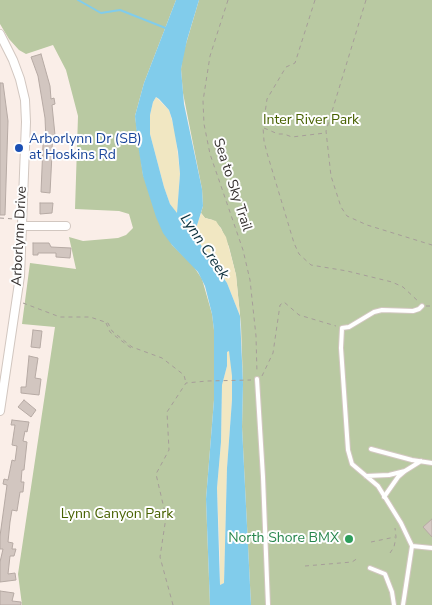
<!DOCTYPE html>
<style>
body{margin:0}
canvas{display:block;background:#faeee8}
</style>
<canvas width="432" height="605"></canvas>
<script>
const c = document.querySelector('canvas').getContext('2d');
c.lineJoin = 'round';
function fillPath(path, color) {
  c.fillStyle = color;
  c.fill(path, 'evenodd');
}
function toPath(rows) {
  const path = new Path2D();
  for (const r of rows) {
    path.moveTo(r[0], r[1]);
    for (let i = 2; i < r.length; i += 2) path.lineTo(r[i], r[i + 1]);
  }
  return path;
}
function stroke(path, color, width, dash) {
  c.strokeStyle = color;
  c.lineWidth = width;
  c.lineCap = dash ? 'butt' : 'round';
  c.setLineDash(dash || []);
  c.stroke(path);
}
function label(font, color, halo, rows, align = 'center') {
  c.font = font + ' "Nunito Sans",sans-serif';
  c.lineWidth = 4;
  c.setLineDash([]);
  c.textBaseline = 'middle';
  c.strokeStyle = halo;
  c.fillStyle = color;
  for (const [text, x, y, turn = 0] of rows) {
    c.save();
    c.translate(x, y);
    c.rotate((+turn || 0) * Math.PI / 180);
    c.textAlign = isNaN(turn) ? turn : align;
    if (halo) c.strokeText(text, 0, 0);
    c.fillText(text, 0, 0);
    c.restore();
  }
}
const green = toPath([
 [0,0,176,0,144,83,135,116,143,175,172,245,192,264,202,279,212,314,214,330,214,400,206,499,210,605,22,605,18,574,55,327,22,324,30,263,76,269,69,237,83,241,118,238,126,235,133,228,129,214,119,211,75,209,78,116,66,70,53,45,26,54,19,50,9,39,0,24],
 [199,0,432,0,432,605,251,605,242,427,243,384,241,325,236,275,229,247,221,228,213,220,205,218,201,213,203,206,202,189,183,93,181,69,183,54]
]);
const sand = toPath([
 [156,97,169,110,175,131,180,174,177,214,170,204,164,187,150,134,150,115,153,102],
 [201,213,205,218,216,221,226,237,236,275,240,316,227,283,194,235],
 [229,351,231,357,232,377,232,400,227,468,224,583,220,585,220,560,217,488,221,442,222,385,227,366,227,352]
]);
const water = toPath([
 [176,0,199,0,187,40,181,69,184,104,202,189,203,206,194,235,227,283,240,316,243,384,242,427,251,605,210,605,206,499,214,400,214,330,212,314,205,286,198,272,172,245,163,233,156,217,143,176,138,145,135,116,144,83],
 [156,97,159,99,169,110,172,119,178,152,180,174,177,213,170,204,164,187,150,134,150,115,153,102],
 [229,351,232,376,232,400,227,468,224,583,220,585,217,488,221,442,222,385,227,366,227,352]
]);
const stream = toPath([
 [78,0,101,13,120,10,168,29]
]);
const building = toPath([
 [41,54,50,86,51,99,54,98,55,104,52,105,55,135,53,135,52,148,55,149,55,154,52,154,50,193,41,192,43,145,44,141,46,141,45,118,38,76,31,57,41,54],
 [0,83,3,83,8,121,5,215,0,215,0,83],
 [40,203,53,203,52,213,40,214,40,203],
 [33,243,49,243,51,247,71,248,70,258,56,257,56,253,38,253,38,255,33,255,33,243],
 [33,330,42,331,40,348,31,347,33,330],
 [29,356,38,358,35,378,41,379,39,395,21,393,21,387,26,387,29,356],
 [24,400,36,410,31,417,18,407,24,400],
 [12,420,29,422,27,432,25,431,23,441,27,442,24,470,22,470,21,482,24,482,23,492,20,492,17,511,12,510,10,522,8,542,13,543,12,549,16,549,14,556,10,556,8,574,15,573,16,580,0,582,0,562,3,549,0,549,0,536,7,485,3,484,4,479,8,480,12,460,15,461,17,446,12,445,15,425,11,425,12,420],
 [432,519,432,537,423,527,432,519],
 [0,591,14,593,12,601,21,602,21,605,0,605,0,591]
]);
const path = toPath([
 [228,0,210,56,203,101,204,124,210,154,243,250,250,280,256,336,257,373],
 [315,0,295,63,286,67,267,99,263,127,264,141,267,153,294,243,299,254,311,265,347,271,392,282,403,287,419,302],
 [366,0,326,131,331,176,341,207,347,216,367,225,432,245],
 [264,128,278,134,284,134,292,137,325,133],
 [0,218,14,219],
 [23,303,60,317,90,317,108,323,112,331,132,347,162,358,184,375,186,383],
 [426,306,432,306],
 [106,323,110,332,131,348,133,348],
 [262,376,273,353,280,305,284,302,299,315,336,326],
 [371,542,395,537],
 [390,553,394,547,396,537,395,528],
 [305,566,352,562,358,558],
 [173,605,160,557,166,517,156,474,169,450,167,412,186,383,207,381,251,380]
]);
const lane = toPath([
 [257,379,263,477,268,605],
 [371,449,412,460,432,463],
 [366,476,389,475,405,471,421,461],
 [384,497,398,477,405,471],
 [412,546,401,523,378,486,352,464,348,450,341,348,342,328,349,327,374,312,382,310,413,311,419,309,422,306],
 [370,568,385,574,392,592,394,605],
 [403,605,412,546,432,548]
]);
const street = toPath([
 [0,34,13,60,20,79,25,100,26,122,20,276,0,411],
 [22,226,66,226]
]);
const markers = [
 [19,148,5,"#1a4fb4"],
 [349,539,5,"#2e9e5b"]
];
const parkNames = [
 ["Inter River Park",311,121],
 ["Lynn Canyon Park",117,515]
];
const transitNames = [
 ["Arborlynn Dr (SB)",29,140],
 ["at Hoskins Rd",29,156]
];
const streetNames = [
 ["Sea to Sky Trail",232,185,72],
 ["Arborlynn Drive",20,236,-87]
];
const leisureNames = [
 ["North Shore BMX",339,539]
];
const waterNames = [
 ["Lynn Creek",204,247,56]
];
fillPath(green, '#b9c9a2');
fillPath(sand, '#f1e7c2');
fillPath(water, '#81cceb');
stroke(stream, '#81cceb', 2);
fillPath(building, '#d2c6c0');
stroke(building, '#b6aaa4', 1);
stroke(lane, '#d2c7c0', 6);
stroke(street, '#d2c7c0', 10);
stroke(path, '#a69d99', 1, [4, 4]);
stroke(lane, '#fff', 4);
stroke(street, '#fff', 8);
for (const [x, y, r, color] of markers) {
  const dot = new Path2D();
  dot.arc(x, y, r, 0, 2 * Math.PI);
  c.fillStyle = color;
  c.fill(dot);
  stroke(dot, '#fefefe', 2);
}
label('14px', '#476100', '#fefefe', parkNames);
label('14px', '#164399', '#fefefe', transitNames, 'left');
label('14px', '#35302e', '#fefefe', streetNames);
label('14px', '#27864d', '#fefefe', leisureNames, 'right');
label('italic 15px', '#0e313e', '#fefefe', waterNames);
</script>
